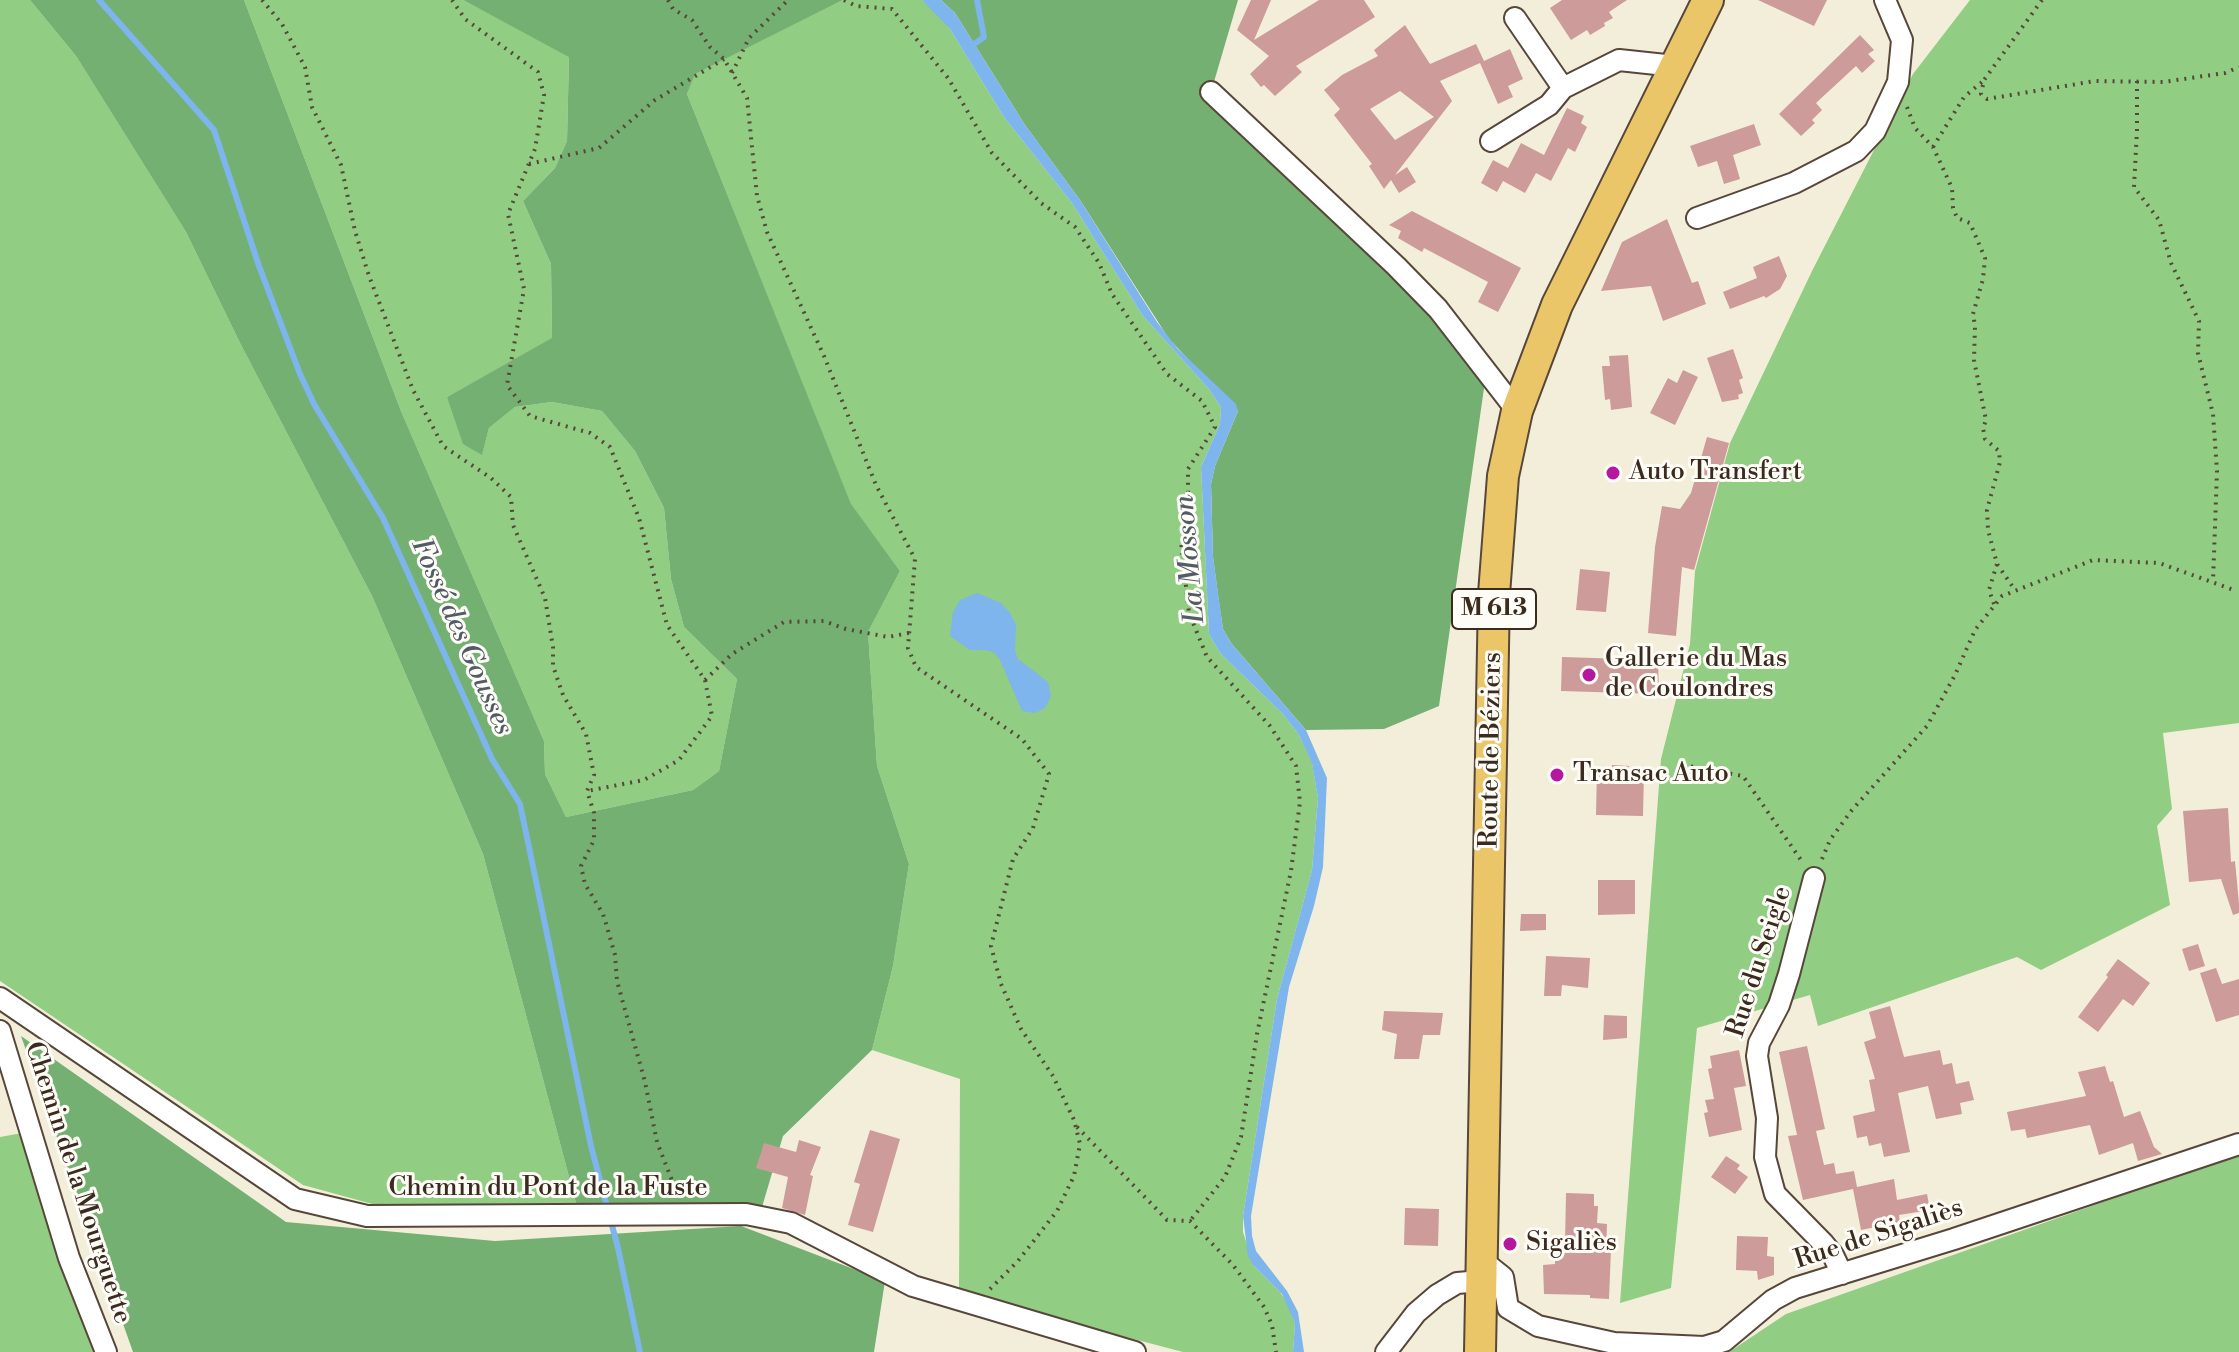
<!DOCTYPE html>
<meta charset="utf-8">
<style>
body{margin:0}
canvas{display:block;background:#f3eed9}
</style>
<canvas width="2239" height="1352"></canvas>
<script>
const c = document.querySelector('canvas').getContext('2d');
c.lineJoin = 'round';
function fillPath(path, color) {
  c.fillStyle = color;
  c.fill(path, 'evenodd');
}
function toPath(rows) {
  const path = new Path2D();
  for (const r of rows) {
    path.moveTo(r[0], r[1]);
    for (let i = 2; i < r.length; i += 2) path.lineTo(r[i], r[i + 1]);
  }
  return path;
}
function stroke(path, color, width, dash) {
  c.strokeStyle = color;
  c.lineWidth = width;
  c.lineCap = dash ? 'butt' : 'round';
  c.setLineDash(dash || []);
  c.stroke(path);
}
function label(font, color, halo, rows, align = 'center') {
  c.font = font + ' "Libre Bodoni",serif';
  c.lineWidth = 6;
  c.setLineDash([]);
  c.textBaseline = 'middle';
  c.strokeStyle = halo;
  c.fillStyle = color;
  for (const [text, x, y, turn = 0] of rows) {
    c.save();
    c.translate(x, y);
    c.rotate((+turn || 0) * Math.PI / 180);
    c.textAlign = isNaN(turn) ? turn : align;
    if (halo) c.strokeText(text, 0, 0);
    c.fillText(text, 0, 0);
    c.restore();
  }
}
const green = toPath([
 [0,0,30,0,76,56,186,232,240,343,372,596,483,854,576,1203,376,1205,303,1185,0,981],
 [244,0,463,0,569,56,567,141,555,168,523,201,551,264,552,339,447,397,482,454,489,428,515,407,552,402,602,411,635,451,664,508,671,579,684,627,737,679,719,771,693,790,566,817,545,774,544,741,401,411],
 [843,0,922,0,934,10,950,29,1004,117,1072,203,1143,316,1209,389,1221,407,1220,424,1201,467,1209,634,1220,653,1283,714,1299,735,1312,762,1318,798,1312,870,1277,999,1243,1216,1243,1232,1254,1266,1280,1292,1289,1306,1295,1323,1293,1352,1183,1352,959,1293,960,1079,872,1050,893,966,909,864,877,766,868,632,900,571,851,505,687,94,694,74],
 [1970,0,2239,0,2239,723,2163,733,2172,809,2157,826,2170,905,2041,970,2017,957,1818,1026,1810,995,1697,1028,1671,1288,1620,1303,1661,759,1690,644,1695,571,1730,443,1813,269,1913,74],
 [22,1133,96,1352,0,1352,0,1137],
 [2239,1154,2239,1352,1729,1352,1786,1314]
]);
const forest = toPath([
 [30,0,244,0,401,411,544,741,545,774,566,817,693,790,719,771,737,679,684,627,671,579,664,508,635,451,602,411,552,402,515,407,489,428,482,455,463,444,447,397,552,338,551,264,523,201,555,168,567,141,569,57,463,0,843,0,695,74,687,94,851,504,900,571,868,632,877,766,909,864,893,966,872,1050,783,1136,762,1207,576,1203,483,854,372,596,240,343,186,232,76,56],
 [941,0,1238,0,1211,92,1433,313,1485,381,1439,706,1384,729,1306,730,1231,643,1223,629,1219,602,1213,557,1211,484,1215,466,1238,411,1169,339,1080,200,1025,125,955,13],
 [21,1036,286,1222,495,1241,741,1226,885,1281,874,1352,133,1352]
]);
const water = toPath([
 [922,0,941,0,955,13,1025,125,1080,200,1157,322,1177,348,1236,404,1238,411,1215,466,1211,484,1213,557,1223,629,1231,643,1306,730,1327,778,1323,867,1314,906,1289,987,1251,1216,1252,1236,1256,1251,1287,1291,1298,1312,1304,1352,1293,1352,1295,1323,1282,1294,1254,1266,1248,1256,1243,1216,1277,999,1312,870,1318,798,1312,763,1299,735,1283,714,1220,653,1209,634,1201,467,1220,424,1221,407,1209,389,1143,316,1072,203,1004,117,950,29],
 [977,593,1001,603,1010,613,1016,625,1015,651,1018,659,1048,682,1051,696,1045,708,1035,713,1022,711,1000,660,995,653,986,650,970,650,950,636,953,612,960,600]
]);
const stream = toPath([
 [99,0,214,130,259,266,300,374,314,404,383,518,492,759,520,804,591,1146,618,1248,640,1352],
 [970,47,984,37,977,0]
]);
const building = toPath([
 [1251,0,1271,0,1254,40,1319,0,1364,0,1375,17,1296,66,1302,72,1275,96,1264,85,1261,87,1250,74,1269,56,1237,30],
 [1562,0,1627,0,1609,12,1613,18,1604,23,1605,26,1590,35,1587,30,1571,40,1550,8],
 [1758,0,1827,0,1814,26],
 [1405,25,1430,64,1476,44,1484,61,1510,49,1523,79,1508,86,1513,97,1498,104,1480,63,1440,81,1452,101,1395,175,1407,167,1416,182,1399,193,1391,180,1384,189,1369,166,1372,164,1334,115,1340,109,1324,90,1342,75,1378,56,1374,50],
 [1400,91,1434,117,1395,140,1370,109],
 [1860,35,1874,50,1868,54,1875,61,1862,73,1856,66,1816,103,1822,110,1812,120,1815,123,1801,136,1779,114],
 [1567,108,1584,116,1581,123,1587,127,1575,152,1568,148,1551,181,1536,173,1525,193,1503,181,1497,192,1481,183,1493,160,1508,168,1521,143,1544,155],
 [1754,124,1761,145,1733,155,1740,179,1724,184,1717,161,1698,167,1690,146],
 [1412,211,1521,268,1498,312,1478,302,1488,282,1424,248,1422,252,1398,238,1401,231,1389,225],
 [1667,219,1692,283,1698,281,1706,304,1663,321,1651,286,1601,291,1622,242],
 [1779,256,1787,276,1780,289,1766,298,1764,296,1730,309,1723,292,1757,278,1753,267],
 [1733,349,1743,378,1739,380,1743,393,1738,395,1739,399,1722,402,1707,358],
 [1628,355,1632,407,1611,410,1610,399,1605,400,1602,366,1610,366,1609,356],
 [1683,370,1698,377,1675,425,1650,413,1668,378,1677,383],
 [1707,437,1729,443,1694,570,1682,567,1676,636,1648,633,1655,547,1662,506,1680,509,1691,493],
 [1580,569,1610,572,1606,612,1576,610],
 [1562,657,1658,660,1659,694,1561,691],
 [1612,765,1629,766,1629,770,1644,770,1643,816,1596,815,1597,768,1612,769],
 [2228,808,2231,862,2235,861,2239,904,2239,913,2233,915,2221,879,2189,882,2183,811],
 [1598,880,1635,880,1635,914,1598,915],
 [1521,914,1546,914,1546,930,1520,931],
 [2198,944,2205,966,2189,971,2182,949],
 [1546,956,1590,958,1588,988,1562,985,1561,996,1544,996],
 [2118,959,2150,983,2133,1006,2123,999,2098,1032,2078,1017,2108,977,2106,975],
 [2216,968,2222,984,2239,979,2239,1015,2216,1022,2200,973],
 [1890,1006,1904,1057,1940,1050,1943,1065,1952,1063,1956,1084,1969,1081,1974,1100,1960,1103,1962,1114,1936,1119,1928,1086,1898,1093,1910,1152,1884,1157,1881,1143,1869,1146,1867,1136,1857,1138,1853,1116,1875,1111,1869,1080,1875,1079,1864,1042,1876,1038,1869,1012],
 [1384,1011,1443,1013,1440,1035,1423,1035,1419,1059,1394,1059,1397,1034,1382,1030],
 [1604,1015,1627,1016,1627,1038,1603,1040],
 [1807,1046,1825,1129,1816,1131,1824,1165,1834,1163,1836,1174,1854,1171,1857,1187,1894,1179,1897,1200,1927,1194,1930,1210,1899,1215,1900,1222,1861,1230,1853,1189,1803,1200,1788,1136,1797,1135,1779,1052],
 [1739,1050,1746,1086,1734,1088,1742,1130,1709,1137,1704,1113,1708,1112,1705,1100,1714,1099,1708,1069,1712,1068,1710,1056],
 [2105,1066,2110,1082,2113,1081,2124,1117,2140,1111,2154,1147,2162,1154,2138,1161,2133,1143,2099,1155,2090,1125,2027,1138,2025,1129,2011,1131,2007,1112,2086,1096,2078,1072],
 [870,1130,900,1139,873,1232,848,1225,860,1184,854,1182],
 [799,1140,821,1147,810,1175,813,1176,805,1215,782,1208,788,1177,756,1168,764,1143,796,1152],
 [1726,1156,1740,1165,1737,1169,1748,1177,1735,1194,1711,1177],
 [1566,1193,1594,1194,1594,1206,1598,1206,1597,1223,1607,1224,1606,1249,1611,1249,1609,1299,1590,1298,1590,1295,1544,1294,1543,1265,1555,1264,1555,1238,1565,1244],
 [1405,1208,1439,1209,1438,1246,1404,1245],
 [1737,1236,1768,1237,1767,1256,1774,1257,1774,1275,1758,1280,1757,1271,1736,1270]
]);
const path = toPath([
 [262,0,282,24,305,67,312,107,341,165,355,231,369,276,413,390,443,446,491,478,511,497,513,525,545,598,553,647,553,666,563,695,586,734,594,775,587,791,594,813,594,840,581,866,585,884,603,914,607,927,615,955,617,981,645,1082,657,1142,675,1188,675,1194],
 [452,0,465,19,538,72,544,95,535,149,508,214,524,289,507,385,530,416,590,433,610,447,639,518,667,625,705,680,712,716,679,760,644,780,587,791],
 [668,0,673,9,692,20,710,47,724,59,747,98,757,196,767,232,824,356,876,485,915,559,908,648,916,667,1022,739,1049,774,1033,828,1013,859,991,946,1001,984,1021,1029,1053,1076,1074,1120,1080,1144,1074,1176,1057,1211,1018,1261,990,1289],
 [844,0,856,6,892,9,948,78,992,153,1041,203,1075,227,1099,263,1112,294,1167,374,1202,401,1215,427,1188,469,1188,530,1181,542,1189,613,1207,657,1270,726,1296,766,1300,802,1291,871,1257,1034,1241,1137,1225,1177,1190,1221],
 [2042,0,1984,80,1981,94,1987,99,2095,81,2163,82,2225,73,2239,67],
 [732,73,749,38,788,0],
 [2137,81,2137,130,2134,187,2159,220,2171,263,2199,321,2198,353,2213,414,2217,471,2213,582],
 [1907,107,1915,128,1933,147,1952,188,1953,208,1957,218,1970,223,1985,258,1983,279,1973,314,1975,326,1974,360,1986,420,1983,428,1985,439,1999,451,2000,462,1987,510,1988,530,1997,564,2015,590],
 [1933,147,1964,97,1982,82],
 [529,164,599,148,655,100,724,59],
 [1994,604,1989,590,1997,564],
 [705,680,732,654,784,622,824,621,846,629,888,637,909,633],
 [1683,765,1743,776,1803,863],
 [1822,859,1830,840,1852,810,1927,726,1955,675,1975,630,2002,596,2093,560,2159,563,2234,590],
 [1077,1127,1167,1220,1190,1221,1233,1265,1264,1307,1272,1325,1276,1352]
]);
const minor = toPath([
 [1515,18,1563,88,1619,60,1675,66],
 [1211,92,1396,266,1438,309,1517,411],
 [1491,141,1549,105,1563,88],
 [1697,218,1794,183,1856,151,1875,131,1898,82,1902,40,1885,0],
 [1814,878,1789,974,1779,1005,1759,1043,1757,1056,1767,1118,1765,1157,1775,1194,1824,1244,1833,1255,1842,1274],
 [0,998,295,1199,367,1216,746,1214,791,1223,913,1286,1135,1352],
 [0,1031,69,1258,106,1352],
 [1483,1261,1503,1277,1508,1308,1538,1326,1614,1343,1704,1347,1724,1341,1773,1300,1795,1288,1954,1239,2239,1144],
 [1386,1352,1416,1313,1437,1295,1457,1283,1482,1281]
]);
const primary = toPath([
 [1480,1352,1494,594,1503,476,1517,411,1557,305,1708,0]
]);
const markers = [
 [1613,473,8,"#b5179e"],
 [1589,675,8,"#b5179e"],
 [1557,775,8,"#b5179e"],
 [1510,1244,8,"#b5179e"]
];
const shields = [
 [1494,609,84]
];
const shieldNames = [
 ["M 613",1494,609]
];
const poiNames = [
 ["Auto Transfert",1629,473],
 ["Gallerie du Mas",1605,660],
 ["de Coulondres",1605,690],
 ["Transac Auto",1573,775],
 ["Sigaliès",1526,1244]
];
const streetNames = [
 ["Route de Béziers",1492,750,-89],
 ["Rue du Seigle",1760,962,-72],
 ["Chemin de la Mourguette",77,1183,72],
 ["Chemin du Pont de la Fuste",548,1189],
 ["Rue de Sigaliès",1879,1235,-18]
];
const waterNames = [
 ["La Mosson",1191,559,-95],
 ["Fossé des Gousses",461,637,66]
];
fillPath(green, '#91cd83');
fillPath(forest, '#74b071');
fillPath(water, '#7db5ec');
stroke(stream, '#7db5ec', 6);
fillPath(building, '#cd9b99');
stroke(minor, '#57473a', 24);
stroke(primary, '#57473a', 34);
stroke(path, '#57473a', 4, [2, 6]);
stroke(minor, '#fff', 20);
stroke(primary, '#eac669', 30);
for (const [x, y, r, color] of markers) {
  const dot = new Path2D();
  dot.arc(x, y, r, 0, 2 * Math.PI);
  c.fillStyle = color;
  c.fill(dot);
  stroke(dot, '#fdfcf7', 3);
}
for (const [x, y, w] of shields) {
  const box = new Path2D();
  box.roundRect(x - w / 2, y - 20, w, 40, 6);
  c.fillStyle = '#fdfcf7';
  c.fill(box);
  stroke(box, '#3b2a1e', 2);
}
label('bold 24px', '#3b2a1e', null, shieldNames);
label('26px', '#3b2a1e', '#fdfcf7', poiNames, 'left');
label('26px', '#3b2a1e', '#fdfcf7', streetNames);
label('italic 28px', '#525b66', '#fdfcf7', waterNames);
</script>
